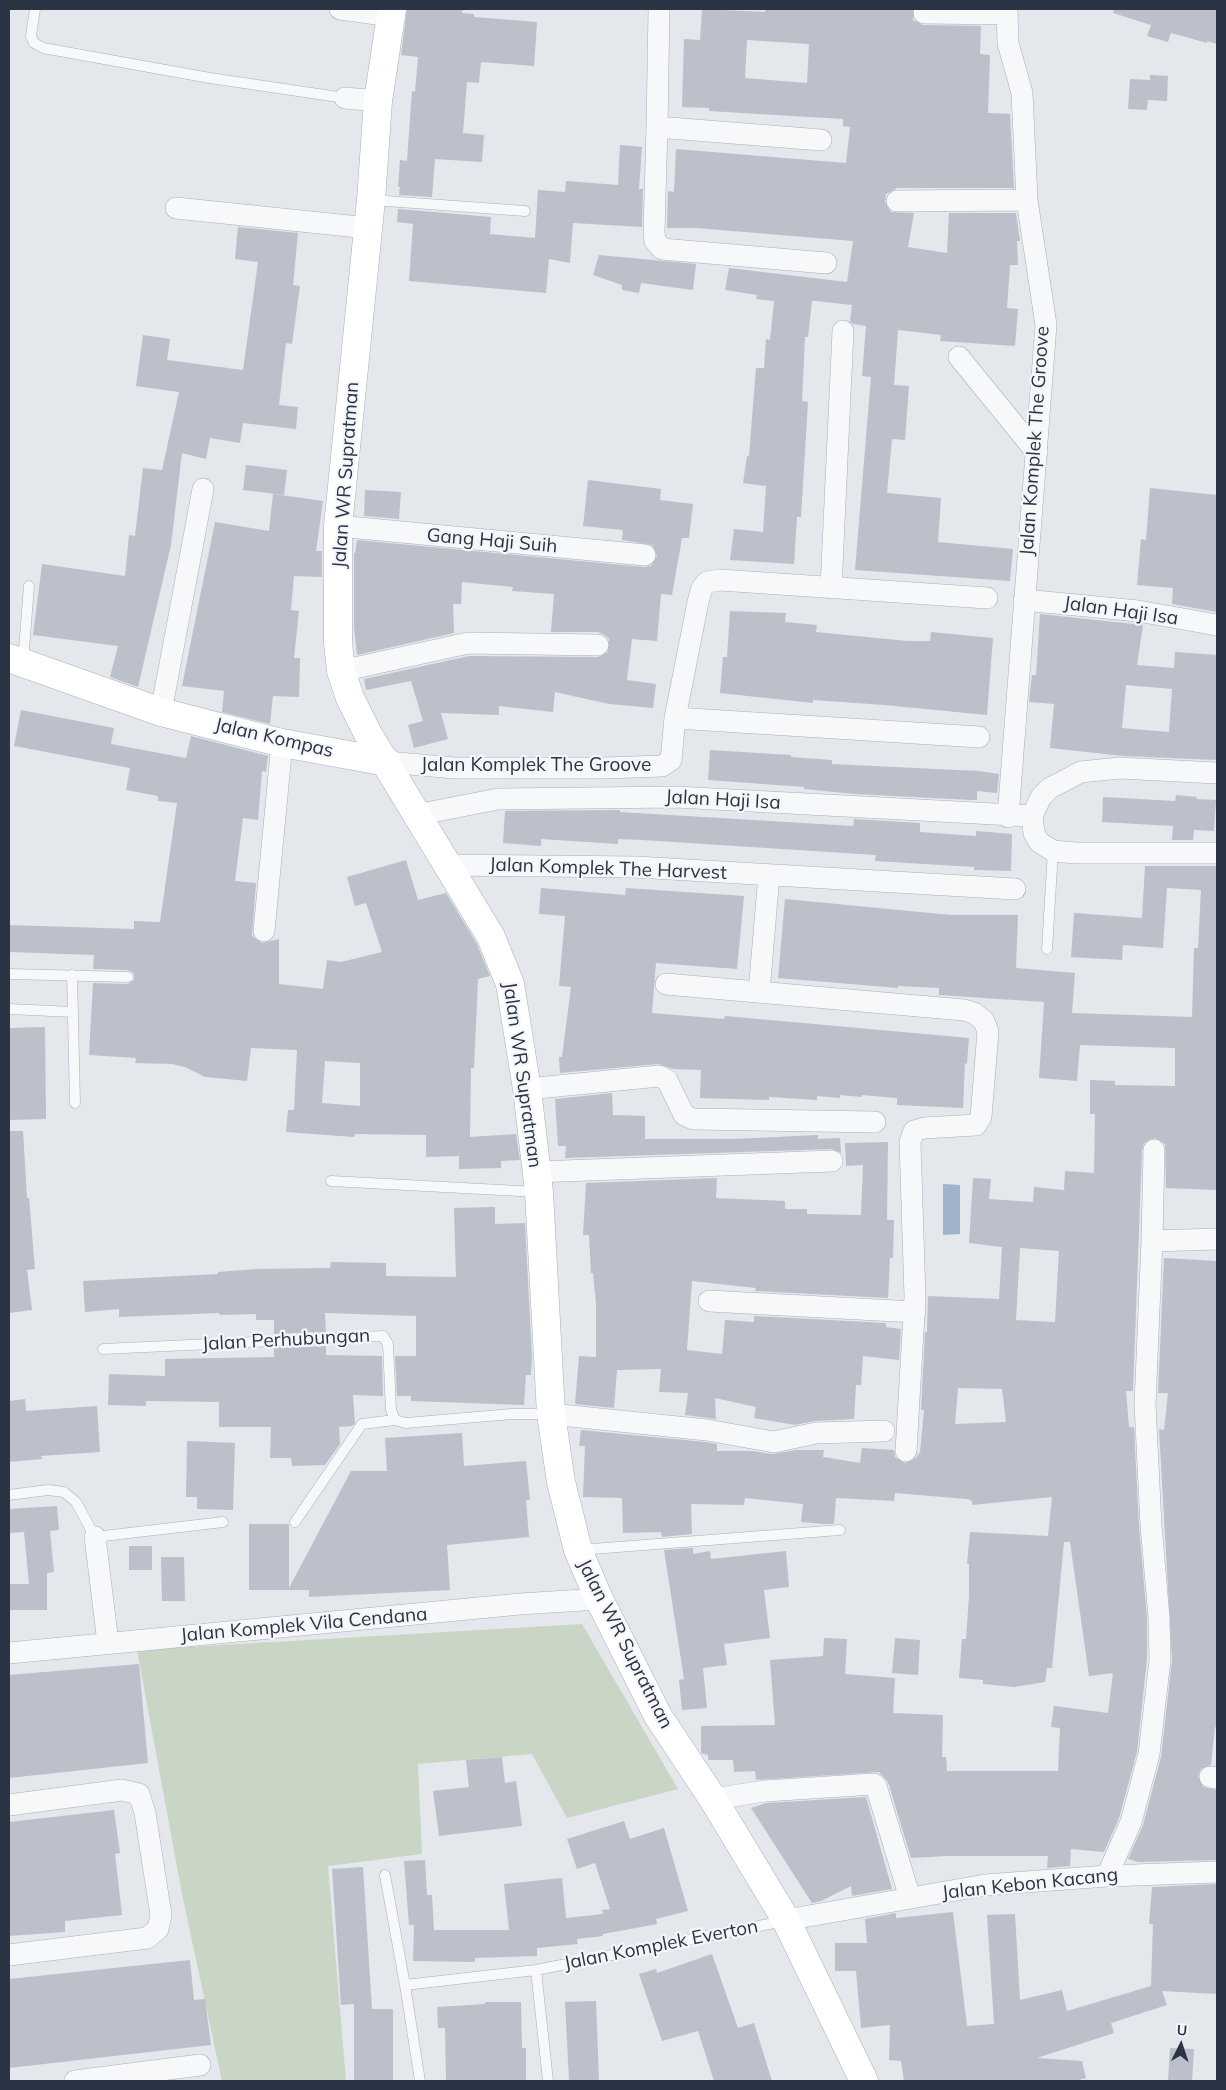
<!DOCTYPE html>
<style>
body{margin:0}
#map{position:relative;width:1226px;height:2090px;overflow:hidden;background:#e4e7ec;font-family:Mulish,sans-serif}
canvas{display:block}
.frame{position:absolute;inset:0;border:10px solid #2b3445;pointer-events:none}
.north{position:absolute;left:1156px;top:2020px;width:50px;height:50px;-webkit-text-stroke:4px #f4f6f9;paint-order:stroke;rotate:4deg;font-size:14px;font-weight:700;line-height:20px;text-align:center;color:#2b3445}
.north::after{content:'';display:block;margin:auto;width:18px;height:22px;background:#2b3445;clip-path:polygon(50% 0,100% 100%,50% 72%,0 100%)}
</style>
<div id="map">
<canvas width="1226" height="2090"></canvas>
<div class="frame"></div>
<div class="north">U</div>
</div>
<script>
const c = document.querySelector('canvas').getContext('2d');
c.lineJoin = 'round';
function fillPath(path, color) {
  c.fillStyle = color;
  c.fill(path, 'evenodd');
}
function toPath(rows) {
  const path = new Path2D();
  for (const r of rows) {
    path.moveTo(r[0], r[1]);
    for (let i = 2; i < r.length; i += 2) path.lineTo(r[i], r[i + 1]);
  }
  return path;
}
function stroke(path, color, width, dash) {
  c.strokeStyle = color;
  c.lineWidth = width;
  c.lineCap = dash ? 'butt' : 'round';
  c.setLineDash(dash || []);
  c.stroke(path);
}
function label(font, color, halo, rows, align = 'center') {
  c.font = font + ' Mulish,sans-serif';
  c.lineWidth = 4.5;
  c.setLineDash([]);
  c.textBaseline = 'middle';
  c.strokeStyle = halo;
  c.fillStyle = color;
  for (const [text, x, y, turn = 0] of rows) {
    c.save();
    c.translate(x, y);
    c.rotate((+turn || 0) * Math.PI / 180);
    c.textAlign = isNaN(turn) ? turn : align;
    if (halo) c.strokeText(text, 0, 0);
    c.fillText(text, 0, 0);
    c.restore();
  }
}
const green = toPath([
 [582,1624,678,1789,567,1818,532,1754,418,1764,422,1854,328,1866,346,2081,222,2081,182,1894,137,1650]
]);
const water = toPath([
 [943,1184,960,1185,960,1234,943,1235]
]);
const building = toPath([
 [407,9,463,9,462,13,474,14,474,17,537,22,534,66,481,62,479,83,467,82,463,133,484,135,482,162,435,159,432,197,399,195,400,187,398,187,400,160,407,161,412,91,415,92,418,57,401,55],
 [702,9,765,12,765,9,913,9,913,20,923,25,981,26,980,54,990,55,988,113,1010,114,1014,188,897,188,886,194,885,202,891,212,914,213,908,247,947,253,949,213,1016,213,1020,241,1017,241,1018,265,1010,265,1007,308,1018,309,1015,346,940,341,941,335,898,330,894,385,909,386,905,440,892,439,887,493,941,498,938,542,1013,549,1010,581,855,570,871,377,862,376,866,326,853,324,850,321,852,305,816,301,812,301,808,337,805,337,802,401,808,402,801,517,797,517,794,564,730,560,734,529,763,532,766,486,743,483,747,456,749,456,756,368,764,368,766,339,770,340,774,301,756,299,757,295,725,290,729,268,847,282,853,241,696,228,667,228,668,191,674,192,676,149,846,163,850,127,843,126,843,119,709,111,709,108,682,107,684,39,700,40],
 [747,40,809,44,807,83,745,78],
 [1114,9,1217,9,1217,44,1207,41,1207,43,1171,33,1168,42,1147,36,1151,25,1113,13],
 [1150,75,1168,76,1167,101,1148,100,1147,110,1128,109,1130,79,1150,80],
 [620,145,642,147,639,189,643,189,642,227,573,223,570,263,549,259,546,293,409,281,413,224,397,222,398,209,491,217,490,234,535,238,538,190,565,192,566,181,618,185],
 [238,227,298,233,293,285,300,286,292,344,286,343,279,405,298,407,296,429,243,423,240,443,210,438,206,459,182,453,171,545,138,687,110,677,118,646,33,635,42,564,125,576,129,535,135,536,143,468,162,470,179,392,136,386,143,335,170,339,167,360,243,370,258,262,235,259],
 [599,255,696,264,693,290,641,283,639,293,622,290,622,285,593,275],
 [246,465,287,470,284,495,243,490],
 [588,480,661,489,660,500,693,504,689,538,682,538,672,595,661,594,657,641,632,639,627,680,656,684,653,708,609,704,555,692,553,712,499,706,499,715,441,713,448,739,414,748,408,725,423,721,411,681,366,690,364,679,469,656,598,657,608,652,609,639,605,635,598,632,551,632,554,594,512,591,513,587,462,582,461,604,453,604,454,633,357,655,354,627,354,553,355,553,357,540,644,567,651,566,657,556,652,545,622,540,623,530,583,526],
 [1150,488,1217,495,1217,612,1172,604,1173,588,1137,585,1141,539,1146,540],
 [365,490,401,492,399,519,364,516],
 [273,494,323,501,316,551,322,551,322,577,294,576,291,610,299,611,294,658,300,658,299,697,273,696,270,724,222,712,224,691,182,686,215,522,269,531],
 [730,611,786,613,785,622,817,625,816,632,907,641,930,641,931,632,993,638,987,715,884,705,813,700,813,703,720,693,723,657,727,657],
 [1040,614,1143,625,1137,665,1174,668,1175,652,1217,655,1217,758,1215,760,1123,756,1050,748,1054,704,1029,702,1032,675,1036,675],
 [1126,685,1172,689,1169,732,1122,728],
 [21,710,114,728,111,744,186,758,191,736,268,756,266,772,262,771,258,820,243,818,235,881,256,883,252,936,262,943,279,939,279,984,323,989,327,960,341,962,382,952,366,903,355,906,347,877,406,860,418,900,446,893,477,944,490,976,478,979,474,1068,471,1068,470,1137,516,1134,520,1160,501,1161,501,1168,459,1169,459,1156,426,1157,426,1135,355,1134,354,1137,286,1132,288,1110,294,1110,297,1050,251,1048,247,1081,205,1077,185,1067,172,1064,135,1063,136,1058,89,1055,93,983,128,984,134,980,134,973,128,970,93,969,94,955,9,952,9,925,134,929,134,921,160,922,177,803,158,801,158,796,126,790,130,768,14,746],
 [325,1061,360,1063,360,1106,322,1103],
 [710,750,791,755,791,757,832,760,832,764,978,771,999,774,997,793,977,791,977,800,971,800,855,794,804,789,804,787,708,780],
 [1176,795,1197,797,1196,799,1216,800,1214,831,1194,830,1193,840,1172,840,1173,826,1102,822,1103,797,1175,801],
 [620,810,620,812,853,826,854,819,920,823,920,832,976,836,976,831,1012,834,1011,871,974,870,974,867,875,861,876,855,642,840,618,839,618,844,541,839,541,846,503,843,505,811],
 [1145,866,1217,866,1217,1190,1166,1188,1165,1144,1155,1138,1144,1143,1142,1150,1133,1391,1126,1391,1129,1427,1134,1427,1139,1526,1147,1618,1147,1659,1137,1752,1119,1818,1104,1852,1071,1849,1070,1866,1047,1868,1048,1856,947,1856,911,1858,888,1782,879,1772,756,1780,755,1771,734,1772,733,1760,708,1760,708,1755,701,1753,701,1726,775,1725,770,1660,823,1656,824,1638,847,1639,845,1674,895,1678,893,1713,943,1715,942,1757,946,1757,947,1771,1058,1771,1060,1728,1051,1727,1054,1706,1108,1713,1113,1673,1089,1676,1070,1542,1064,1542,1052,1668,1047,1668,1045,1682,1014,1687,983,1684,983,1680,959,1678,962,1639,966,1639,969,1597,969,1564,967,1564,970,1532,1048,1536,1052,1497,972,1505,972,1501,967,1499,895,1493,894,1501,836,1498,834,1524,823,1524,801,1522,803,1504,745,1498,744,1505,691,1504,692,1534,662,1537,661,1532,623,1533,622,1498,583,1497,585,1446,579,1446,581,1430,705,1442,717,1444,717,1451,752,1451,772,1454,796,1450,824,1450,823,1457,860,1463,862,1448,894,1450,895,1457,905,1463,916,1458,920,1452,924,1410,921,1410,925,1332,927,1332,928,1296,999,1299,1002,1247,969,1243,973,1178,991,1179,989,1199,1033,1202,1034,1187,1064,1190,1065,1171,1094,1173,1095,1114,1090,1114,1090,1080,1115,1081,1115,1085,1175,1086,1175,1048,1080,1045,1077,1081,1039,1078,1044,1002,939,995,939,988,898,986,898,988,778,978,785,899,951,915,1018,915,1016,968,1075,973,1072,1013,1192,1017,1194,948,1198,948,1201,890,1167,888,1163,948,1123,945,1122,960,1071,957,1074,913,1142,918],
 [1020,1248,1059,1251,1055,1322,1016,1320],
 [958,1388,1002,1389,1006,1422,955,1424],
 [541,888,625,895,626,888,744,896,737,969,656,963,652,1013,724,1019,725,1016,969,1038,967,1064,965,1063,963,1108,897,1105,897,1098,862,1095,862,1097,840,1095,840,1098,817,1096,817,1100,769,1097,769,1100,700,1098,701,1070,673,1069,658,1064,560,1073,559,1057,562,1057,571,987,559,986,565,916,539,914],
 [45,1027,46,1119,9,1120,9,1028],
 [612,1093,613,1115,645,1116,645,1139,734,1139,818,1135,818,1139,840,1138,841,1153,832,1149,565,1158,566,1146,558,1146,555,1099],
 [9,1131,23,1131,27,1198,29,1198,35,1269,27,1270,32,1310,9,1313],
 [888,1142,887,1220,894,1220,893,1258,890,1258,888,1298,755,1291,756,1288,692,1281,687,1350,722,1354,725,1320,754,1322,754,1316,886,1323,886,1327,901,1329,899,1360,863,1356,861,1385,856,1385,854,1419,815,1421,795,1425,754,1418,756,1407,715,1398,716,1419,685,1415,688,1393,659,1392,661,1369,617,1370,614,1408,575,1404,579,1356,596,1357,596,1304,593,1273,591,1273,589,1235,583,1235,586,1183,717,1178,716,1198,785,1201,785,1209,807,1209,807,1214,861,1215,863,1165,846,1166,845,1143],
 [495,1207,495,1224,525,1223,532,1357,531,1375,526,1375,524,1405,411,1401,411,1396,397,1396,395,1356,416,1356,416,1316,325,1313,326,1332,274,1334,274,1320,256,1320,256,1314,220,1315,219,1313,119,1317,119,1309,85,1312,83,1281,218,1274,218,1272,256,1269,330,1268,331,1262,386,1263,386,1276,456,1277,454,1208],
 [1164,1258,1217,1261,1217,1728,1215,1727,1211,1765,1201,1769,1198,1776,1203,1787,1217,1790,1217,1860,1138,1862,1128,1859,1143,1825,1161,1757,1172,1660,1159,1429,1164,1430,1168,1393,1158,1393],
 [326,1346,326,1355,382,1356,383,1396,353,1395,355,1423,352,1426,339,1427,340,1444,325,1465,292,1466,291,1458,270,1458,271,1427,219,1427,219,1402,146,1401,146,1406,108,1405,109,1374,165,1376,165,1359,274,1357,274,1348],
 [25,1399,26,1411,97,1406,100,1452,41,1456,42,1459,9,1462,9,1401],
 [462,1433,464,1466,526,1461,530,1500,526,1500,529,1537,447,1545,450,1590,309,1597,309,1590,249,1590,249,1524,289,1524,289,1588,351,1471,387,1471,385,1438],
 [187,1441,235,1443,233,1510,197,1509,197,1497,186,1497],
 [57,1506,59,1530,50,1531,54,1572,47,1573,47,1610,9,1610,9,1584,29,1584,24,1532,9,1533,9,1509],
 [129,1546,152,1546,152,1570,129,1570],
 [693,1548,693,1554,710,1551,711,1559,786,1551,789,1587,764,1590,770,1638,724,1644,727,1665,703,1668,707,1708,682,1710,679,1680,684,1679,664,1550],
 [161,1557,184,1557,185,1601,162,1601],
 [895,1638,920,1640,918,1675,892,1673],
 [139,1664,148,1763,9,1778,9,1675],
 [502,1757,505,1783,516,1781,522,1826,439,1836,433,1791,469,1787,466,1760],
 [866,1797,892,1889,852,1896,851,1886,821,1901,812,1903,751,1808,766,1803],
 [114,1810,120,1853,115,1854,122,1915,65,1921,65,1932,9,1936,9,1822],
 [624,1821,630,1839,664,1828,688,1911,656,1919,657,1924,603,1934,603,1936,577,1939,578,1944,537,1948,537,1956,475,1958,475,1962,413,1961,414,1925,409,1925,404,1861,425,1860,427,1895,432,1895,434,1930,509,1930,504,1884,562,1878,566,1918,603,1914,602,1910,610,1909,595,1863,577,1869,567,1839],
 [363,1867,372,2009,393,2009,393,2081,354,2081,354,2004,341,2005,332,1869],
 [1217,1884,1217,1994,1162,1991,1167,2005,1111,2023,1114,2033,1037,2058,1082,2061,1086,2078,1075,2081,904,2081,901,2061,889,2060,890,2025,861,2028,856,1971,835,1971,835,1943,867,1943,865,1919,896,1913,896,1918,953,1912,967,2026,994,2024,987,1915,1015,1914,1020,2000,1062,1990,1067,2011,1151,1986,1153,1924,1149,1924,1152,1887],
 [712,1954,738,2028,754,2023,772,2081,714,2081,698,2031,662,2041,639,1974,656,1969,657,1973],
 [190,1960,194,2000,205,1999,211,2045,9,2068,9,1979],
 [596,2001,599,2081,569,2081,565,2002],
 [485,2002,521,2002,522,2048,526,2048,526,2081,446,2081,445,2028,438,2028,437,2007,485,2004],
 [1170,2048,1194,2049,1192,2081,1168,2081]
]);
const lane = toPath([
 [35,9,31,36,34,43,43,48,210,78,345,98],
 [372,200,525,211],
 [23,662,29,586],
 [1047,949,1053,851],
 [9,974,128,977],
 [72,975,75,1103],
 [9,1009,73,1012],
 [331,1181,538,1192],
 [103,1349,383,1336,388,1344,391,1410,395,1420],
 [9,1495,48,1490,64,1492,76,1502,95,1537,223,1522],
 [295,1522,362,1424,395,1420,406,1423,512,1414,549,1414],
 [579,1550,840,1530],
 [385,1875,405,1985,420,2081],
 [536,1970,548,2081],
 [405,1985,536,1970,784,1921]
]);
const street = toPath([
 [340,9,391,16],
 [659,9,657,127,821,140],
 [1007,9,1008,43,1022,93,1027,200,1046,325,1008,817],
 [924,13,1007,14],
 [345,98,378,101],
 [657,127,654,232,655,241,662,249,826,263],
 [897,201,1027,200],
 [176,208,368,228],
 [959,357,1037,453],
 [338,526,645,555],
 [831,588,843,331],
 [1024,600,1138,611,1217,625],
 [341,671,468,643,598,645],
 [161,712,203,489],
 [675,718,979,737],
 [387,762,455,768,604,768,662,766,671,760,675,718,698,602,702,588,707,582,720,580,987,598],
 [1217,773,1119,768,1081,772,1050,788,1041,797,1032,816,1034,833,1039,842,1053,851,1076,853,1217,853],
 [416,815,498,799,676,797,1032,816],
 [447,865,636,867,1015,889],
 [264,931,282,743],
 [666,984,964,1010,974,1013,984,1021,988,1032,981,1117,976,1125,924,1128,914,1131,910,1142,915,1297,906,1451],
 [759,992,769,875],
 [527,1089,659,1076,667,1080,684,1115,693,1119,875,1122],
 [536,1172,832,1161],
 [1152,1241,1154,1150],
 [709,1301,915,1312],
 [551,1414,707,1430,774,1442,816,1433,884,1431],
 [95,1537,108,1643],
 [9,1653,520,1604,599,1599],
 [1210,1777,1217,1778],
 [713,1799,765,1791,874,1784,876,1786,910,1898],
 [9,1805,122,1790,139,1794,145,1813,161,1915,158,1929,147,1938,9,1955],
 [1107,1876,1131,1822,1149,1754,1160,1660,1159,1617,1151,1525,1145,1404,1152,1241,1217,1239],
 [786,1920,985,1885,1107,1876,1217,1872],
 [75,2081,200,2065]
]);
const secondary = toPath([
 [392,9,378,101,371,200,338,526,338,643,341,671,350,698,368,734,491,937,510,984,527,1089,539,1192,551,1414,561,1482,578,1550,599,1599,658,1716,713,1799,786,1920,864,2081],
 [9,658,161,712,282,743,387,762]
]);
const streetNames = [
 ["Jalan Komplek The Groove",1035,441,-86],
 ["Jalan WR Supratman",346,475,-86],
 ["Gang Haji Suih",492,541,5],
 ["Jalan Haji Isa",1121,611,8],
 ["Jalan Kompas",274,738,13],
 ["Jalan Komplek The Groove",536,765],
 ["Jalan Haji Isa",723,800,3],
 ["Jalan Komplek The Harvest",608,869,2],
 ["Jalan WR Supratman",522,1075,82],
 ["Jalan Perhubungan",286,1340,-3],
 ["Jalan Komplek Vila Cendana",304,1625,-5],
 ["Jalan WR Supratman",625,1644,63],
 ["Jalan Kebon Kacang",1030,1884,-6],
 ["Jalan Komplek Everton",661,1945,-11]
];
fillPath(green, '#c9d6c5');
fillPath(water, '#9fb4cc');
fillPath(building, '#bbc0ca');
stroke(lane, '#a9aeb7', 11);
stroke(street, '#a9aeb7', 22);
stroke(secondary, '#a9aeb7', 29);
stroke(lane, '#f7f8fa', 10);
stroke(street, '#f7f8fa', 21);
stroke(secondary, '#fff', 28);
label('19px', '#2b3445', '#f4f6f9', streetNames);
</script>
